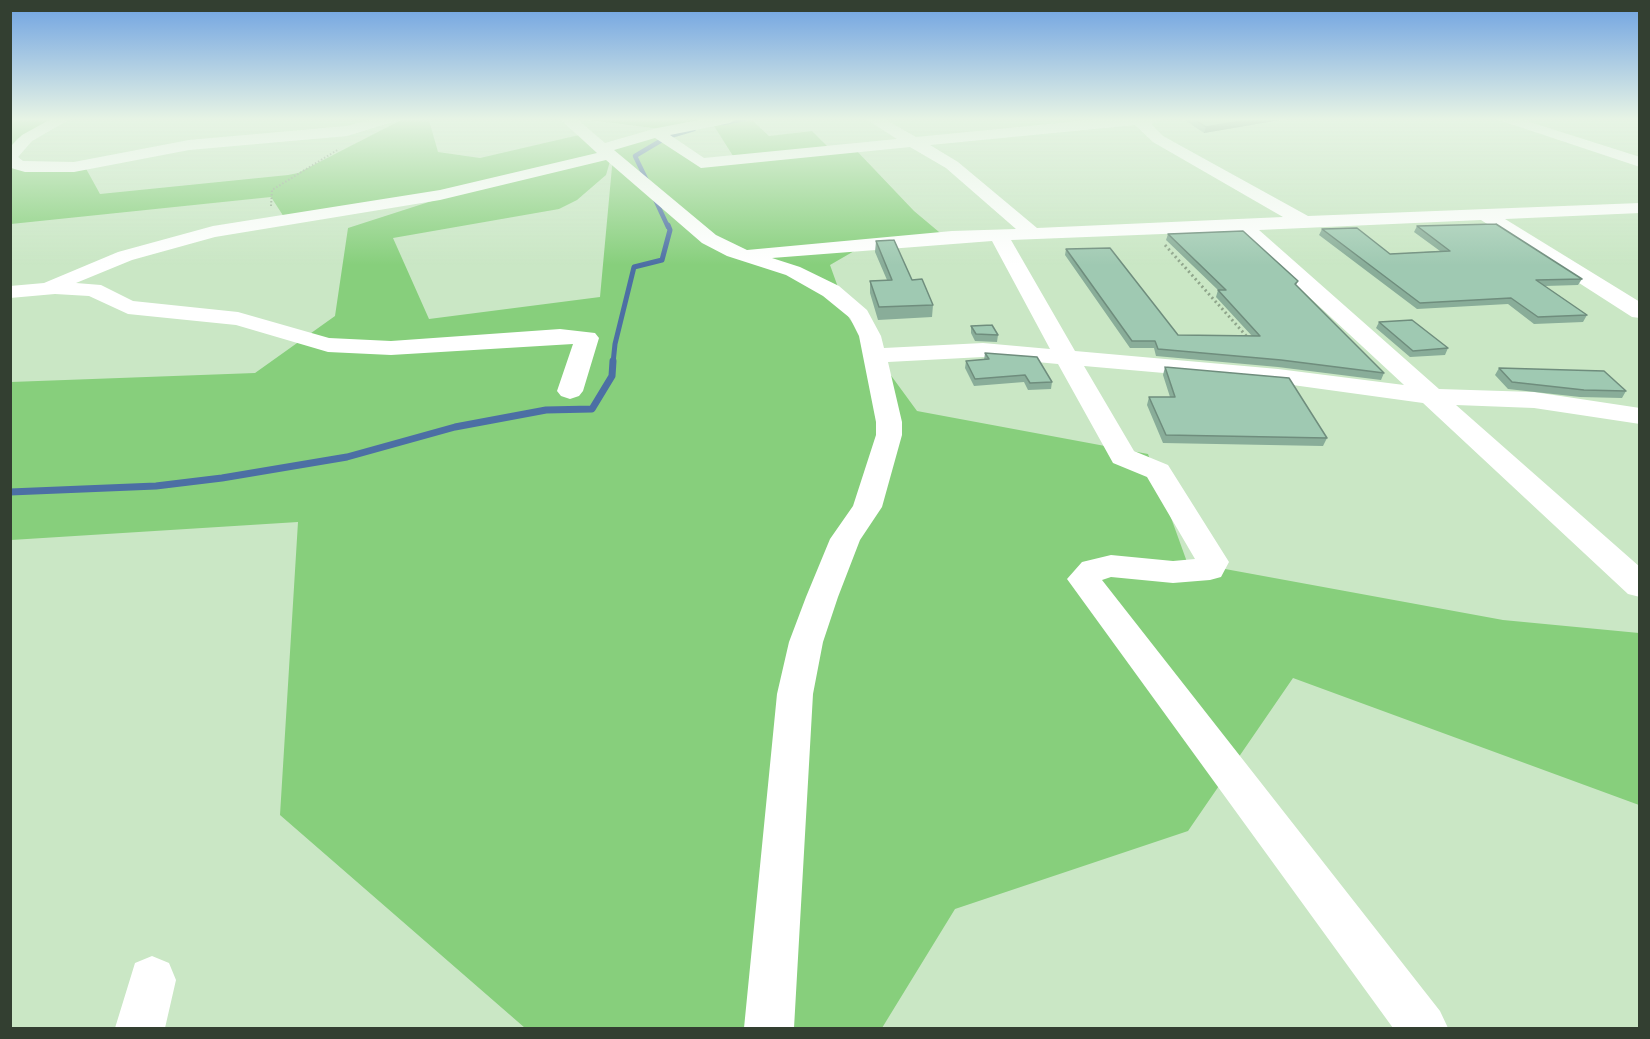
<!DOCTYPE html>
<style>
body{margin:0}
#map{position:relative;width:1650px;height:1039px;overflow:hidden;background:#cae7c5;font-family:"Work Sans",sans-serif}
canvas{display:block}
.frame{position:absolute;inset:0;border:12px solid #333f31;pointer-events:none}
</style>
<div id="map">
<canvas width="1650" height="1039"></canvas>
<div class="frame"></div>
</div>
<script>
const c = document.querySelector('canvas').getContext('2d');
c.lineJoin = 'round';
function fillPath(path, color) {
  c.fillStyle = color;
  c.fill(path, 'evenodd');
}
function toPath(rows) {
  const path = new Path2D();
  for (const r of rows) {
    path.moveTo(r[0], r[1]);
    for (let i = 2; i < r.length; i += 2) path.lineTo(r[i], r[i + 1]);
  }
  return path;
}
function stroke(path, color, width, dash) {
  c.strokeStyle = color;
  c.lineWidth = width;
  c.lineCap = dash ? 'butt' : 'round';
  c.setLineDash(dash || []);
  c.stroke(path);
}
const green = toPath([
 [11,119,53,119,17,139,11,147],
 [403,119,429,120,438,152,480,158,579,135,611,158,606,175,577,200,559,209,393,238,429,319,600,297,613,156,607,149,658,136,700,164,855,149,914,211,945,237,868,243,830,265,849,318,917,411,1148,454,1187,562,1503,620,1639,633,1639,805,1293,678,1188,831,955,909,882,1028,525,1028,280,815,298,522,11,540,11,382,255,373,335,316,348,228,466,190,284,217,271,197,11,224,11,164,47,169,84,165,100,194,288,175,298,173],
 [580,119,710,120,688,122,661,129],
 [751,119,769,136,812,131,830,149,735,159,714,126]
]);
const streamFar2 = toPath([
 [723,123,744,119],
 [648,183,635,156,667,137,694,129],
 [654,197,668,227]
]);
const streamFar1 = toPath([
 [613,363,615,344,634,267,662,260,670,230,668,225]
]);
const stream = toPath([
 [10,492,156,486,222,478,347,457,455,427,546,410,592,409,612,376,613,361]
]);
const pathFar1 = toPath([
 [271,206,272,190,339,149]
]);
const path = toPath([
 [1165,245,1250,340]
]);
const minor = toPath([
 [51,119,70,119,32,141,18,157,23,161,74,162,189,140,347,126,375,119,402,119,347,136,189,150,74,172,25,172,11,168,10,147,22,135,51,119],
 [560,119,577,119,605,143,657,128,704,119,737,119,730,123,670,135,704,158,897,139,866,119,884,119,916,137,1102,119,1160,119,1151,124,1163,136,1308,216,1640,203,1640,213,1505,219,1640,302,1640,318,1632,317,1481,220,1259,230,1439,389,1534,392,1640,408,1640,424,1534,408,1456,405,1640,567,1640,597,1628,594,1423,403,1278,383,1084,366,1134,451,1168,465,1229,562,1221,577,1210,580,1173,583,1111,577,1102,580,1440,1011,1448,1028,1393,1028,1067,579,1082,562,1111,555,1173,561,1195,559,1147,477,1113,463,1058,364,983,357,888,362,902,422,902,435,882,507,860,540,838,597,823,642,813,694,794,1028,744,1028,777,694,789,642,806,597,830,539,853,506,876,435,876,422,859,336,850,318,823,296,786,275,727,256,702,243,606,160,440,200,215,237,132,260,76,283,101,285,133,301,238,312,329,338,391,341,560,329,595,333,599,338,583,391,579,396,570,399,561,396,557,391,573,344,391,355,328,352,236,325,128,314,89,296,55,294,10,298,10,286,44,283,118,252,213,226,440,190,597,153,560,119],
 [1135,125,1153,142,1283,217,1037,228,958,162,930,145,1135,125],
 [655,138,701,168,910,147,946,168,1016,229,952,231,747,250,716,235,614,150,655,138],
 [1238,231,1404,385,1278,369,1075,351,1011,240,1238,231],
 [992,241,1050,349,983,343,884,348,881,336,867,310,839,286,800,267,772,258,992,241],
 [1496,119,1520,119,1640,157,1640,167,1496,119],
 [152,956,169,963,176,980,165,1028,115,1028,135,963,152,956]
]);
const wall = toPath([
 [1183,119,1286,119,1204,133],
 [1417,226,1582,279,1578,285,1545,286,1587,315,1583,322,1534,324,1508,304,1417,309,1319,235,1322,229,1390,254,1440,251,1414,232],
 [1168,234,1298,281,1296,285,1384,373,1381,380,1278,367,1156,356,1154,348,1130,348,1065,255,1066,249,1178,335,1252,336,1216,297,1218,290,1166,240],
 [876,241,912,280,933,305,932,317,878,320,870,293,870,281,887,280,875,252],
 [1379,322,1448,348,1445,355,1410,357,1376,328],
 [971,326,998,335,997,342,975,341,971,333],
 [985,353,1052,382,1051,389,1028,390,1024,382,974,386,965,368,966,361,984,360],
 [1165,367,1327,438,1323,446,1163,443,1147,405,1149,397,1170,397,1163,375],
 [1499,368,1626,391,1622,398,1580,397,1508,389,1495,375]
]);
const shadedWall = toPath([
 [1252,119,1286,119,1204,133,1206,127]
]);
const building = toPath([
 [1194,119,1252,119,1206,127,1194,119],
 [1496,224,1582,279,1536,280,1587,315,1538,317,1511,298,1420,303,1322,229,1357,228,1390,254,1450,251,1417,226,1496,224],
 [1243,231,1298,281,1295,284,1384,373,1281,360,1158,349,1155,341,1132,341,1066,249,1110,248,1178,335,1260,336,1218,290,1226,290,1168,234,1243,231],
 [894,240,912,280,922,279,933,305,879,307,870,281,892,280,876,241,894,240],
 [1412,320,1448,348,1413,351,1379,322,1412,320],
 [992,325,998,335,976,334,971,326,992,325],
 [985,353,1037,357,1052,382,1030,383,1025,375,975,379,966,361,989,359,985,353],
 [1165,367,1289,378,1327,438,1166,435,1149,397,1175,397,1165,367],
 [1499,368,1604,371,1626,391,1584,390,1512,382,1499,368]
]);
fillPath(green, '#87cf7c');
stroke(streamFar2, '#4c6fa4', 4.5);
stroke(streamFar1, '#4c6fa4', 5);
stroke(stream, '#4c6fa4', 7);
stroke(pathFar1, '#8fa58b', 2, [1.5, 2]);
stroke(path, '#8fa58b', 3, [2, 3]);
fillPath(minor, '#fff');
fillPath(wall, '#89ad99');
fillPath(shadedWall, '#6f8d7d');
fillPath(building, '#9fc9b2');
stroke(building, '#6f8d7d', 1.5);
const sky = c.createLinearGradient(0, 0, 0, 265);
sky.addColorStop(0, '#6da1e1');
sky.addColorStop(0.45, '#e7f4e5');
sky.addColorStop(1, '#e7f4e500');
c.fillStyle = sky;
c.fillRect(0, 0, 1650, 265);
</script>
